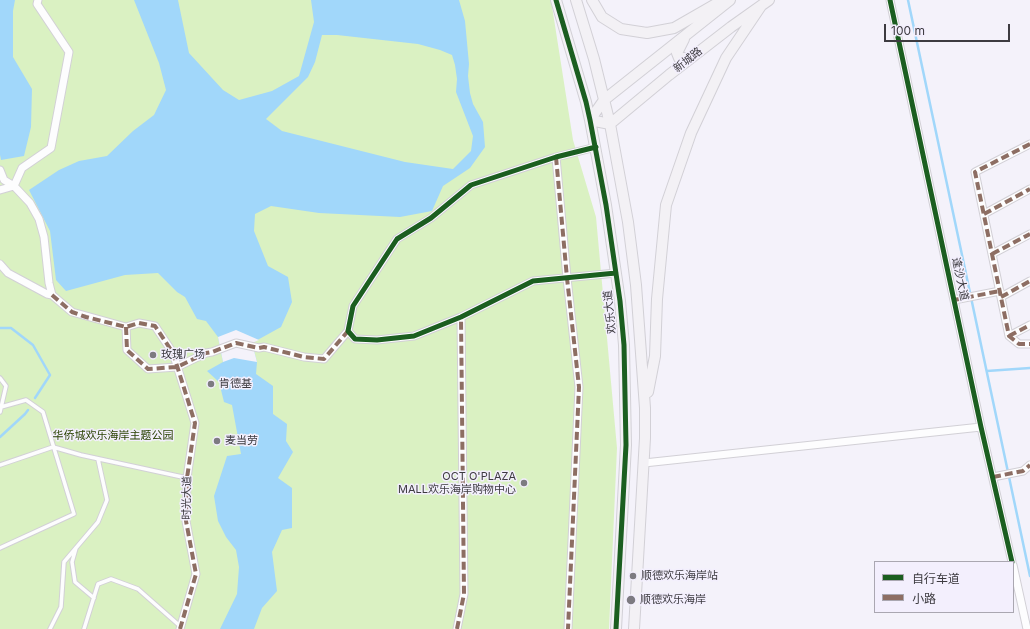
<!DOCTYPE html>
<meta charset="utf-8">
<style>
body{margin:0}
#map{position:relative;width:1030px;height:629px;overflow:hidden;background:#f4f2fa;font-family:Inter,"Noto Sans SC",sans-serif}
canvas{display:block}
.legend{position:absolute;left:874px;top:561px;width:140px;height:52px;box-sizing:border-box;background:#f3effd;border:1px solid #aaa7b1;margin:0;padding:5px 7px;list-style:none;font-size:12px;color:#3d3b40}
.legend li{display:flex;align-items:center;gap:8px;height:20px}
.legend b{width:20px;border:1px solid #aaa7b1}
.scale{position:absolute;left:884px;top:24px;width:126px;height:18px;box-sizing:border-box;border:2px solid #3d3b40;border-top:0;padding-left:5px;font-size:12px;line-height:14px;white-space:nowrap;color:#3d3b40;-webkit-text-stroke:3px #f3effd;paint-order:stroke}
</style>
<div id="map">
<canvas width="1030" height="629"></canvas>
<ul class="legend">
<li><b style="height:5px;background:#1b5e20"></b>自行车道</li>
<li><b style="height:5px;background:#8d6e63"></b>小路</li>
</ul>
<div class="scale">100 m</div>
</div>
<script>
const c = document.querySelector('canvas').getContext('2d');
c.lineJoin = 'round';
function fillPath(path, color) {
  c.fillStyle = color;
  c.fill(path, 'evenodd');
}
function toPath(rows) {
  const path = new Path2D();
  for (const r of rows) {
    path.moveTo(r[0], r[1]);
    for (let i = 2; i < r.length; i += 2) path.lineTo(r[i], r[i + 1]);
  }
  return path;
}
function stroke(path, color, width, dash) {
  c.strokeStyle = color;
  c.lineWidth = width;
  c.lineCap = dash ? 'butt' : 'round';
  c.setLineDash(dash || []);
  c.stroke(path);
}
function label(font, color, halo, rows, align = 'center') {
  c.font = font + ' Inter,"Noto Sans SC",sans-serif';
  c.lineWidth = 3;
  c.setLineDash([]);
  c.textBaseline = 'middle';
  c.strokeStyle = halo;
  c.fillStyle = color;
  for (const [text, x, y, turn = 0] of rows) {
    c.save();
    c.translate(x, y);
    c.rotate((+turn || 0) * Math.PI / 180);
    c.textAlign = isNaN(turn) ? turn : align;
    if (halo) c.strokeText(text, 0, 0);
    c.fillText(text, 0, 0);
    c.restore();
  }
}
const green = toPath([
 [0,0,551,0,573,140,596,217,617,448,609,629,0,629]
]);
const water = toPath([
 [0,0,15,0,13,11,13,57,32,89,31,127,24,156,1,160,0,155],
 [134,0,178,0,189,53,223,90,239,100,272,91,299,76,314,22,311,0,459,0,465,21,469,64,468,76,470,93,473,104,483,122,485,147,470,168,443,186,432,211,400,217,319,213,271,206,255,214,254,231,268,266,288,277,292,302,281,327,252,343,257,362,256,374,273,386,273,414,287,424,286,441,293,452,278,478,292,488,292,528,282,530,272,552,277,591,262,608,254,629,220,629,237,594,239,567,236,550,226,537,218,521,214,496,227,456,241,454,232,405,224,402,219,382,207,371,223,362,218,337,206,321,197,319,185,297,177,292,158,273,125,275,66,291,56,280,50,231,29,190,59,170,79,161,107,156,133,131,154,115,166,90,159,63],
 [322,35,337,35,418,44,440,50,452,55,455,65,457,79,456,92,473,136,471,151,453,169,405,162,282,131,266,119,308,77,315,62]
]);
const pier = toPath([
 [236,330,259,340,252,343,257,362,234,358,223,362,218,337]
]);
const stream = toPath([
 [908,0,1030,576],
 [0,328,11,328,33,345,50,375,35,398],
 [987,371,1030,368],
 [0,437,25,414,28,410]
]);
const lane = toPath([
 [0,378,6,386,0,412],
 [0,465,53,447,81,455,187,478],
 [0,548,74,514,43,412,26,400,1,407],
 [76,548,72,562,75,582,94,598],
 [50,629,61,607,64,562,98,522,107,500,98,459],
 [84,629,98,584,111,579,138,589,180,626]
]);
const street = toPath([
 [890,0,981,427,1012,562],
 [1030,144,975,172,1009,336,1019,344,1030,344],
 [596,147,556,157,471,185,431,218,397,239,353,306,348,331,355,339,377,340,414,336,461,317,533,281,616,273],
 [556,157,567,278,579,387,568,629],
 [0,170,4,180,14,186,30,203,39,219,44,237,49,283,52,295],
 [0,190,14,186,22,168,51,148,69,52,37,4,38,0],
 [984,214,1030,189],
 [992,254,1030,234],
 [0,264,8,273,47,294,52,295,72,312,126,327,139,323,155,326,173,353,195,423,187,478,186,521,196,574,180,629],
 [1001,297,1030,281],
 [954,300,1000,291],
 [126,327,127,350,148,369,177,367,206,353,212,352,236,343,259,348,264,347,304,357,324,359,348,331],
 [1009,336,1030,325],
 [644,463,981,427],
 [993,477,1023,471,1030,465],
 [1013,565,1027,629],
 [457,629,464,594,461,317]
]);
const secondary = toPath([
 [556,0,586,102,590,120,606,205,620,301,624,345,626,445,616,629],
 [576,0,594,59,610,124,628,222,636,285,645,408,645,438,634,629],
 [592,0,602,17,621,29,647,33,674,28,721,1],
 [730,0,604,100,590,120,610,124,669,75,731,27,769,0],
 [684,39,677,53,679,58,691,58],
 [648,392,655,356,657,299,666,205,691,133,726,58,761,6]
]);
const quiet = toPath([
 [1030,144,975,172,1009,336,1019,344,1030,344],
 [556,157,567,278,579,387,568,629],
 [984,214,1030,189],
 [992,254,1030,234],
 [52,295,72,312,86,317,126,327,139,323,155,326,173,353,195,423,187,478,186,521,196,574,180,629],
 [1001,297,1030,281],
 [954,300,1000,291],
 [126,327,127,350,148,369,177,367,206,353,212,352,236,343,259,348,264,347,304,357,324,359,348,331],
 [1009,336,1030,325],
 [993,477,1023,471,1030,465],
 [457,629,464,594,461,317]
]);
const cycleway = toPath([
 [556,0,586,102,590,120,606,205,620,301,624,345,626,445,616,629],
 [890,0,981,427,1012,562],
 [596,147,556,157,471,185,431,218,397,239,353,306,348,331,355,339,377,340,414,336,461,317,533,281,616,273]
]);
const markers = [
 [153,355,4,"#7d7b81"],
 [211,384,4,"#7d7b81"],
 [217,441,4,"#7d7b81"],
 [524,483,4,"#7d7b81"],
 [633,576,4,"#7d7b81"],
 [631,600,5,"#7d7b81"]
];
const streetNames = [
 ["新城路",688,60,-38],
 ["逢沙大道",960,279,78],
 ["欢乐大道",610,312,-96],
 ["时光大道",187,498,-89]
];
const poiNames = [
 ["玫瑰广场",161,355],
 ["肯德基",219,384],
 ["麦当劳",225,441],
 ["OCT O'PLAZA",516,477,"right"],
 ["MALL欢乐海岸购物中心",516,490,"right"],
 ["顺德欢乐海岸站",641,576],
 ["顺德欢乐海岸",640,600]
];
const parkNames = [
 ["华侨城欢乐海岸主题公园",113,436]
];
fillPath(green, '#daf1c2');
fillPath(water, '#a1d7fa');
fillPath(pier, '#f4f2fa');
stroke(stream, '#a1d7fa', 2.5);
stroke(lane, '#d2d0d6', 5.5);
stroke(street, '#d2d0d6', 9);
stroke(secondary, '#d2d0d6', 12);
stroke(lane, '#fdfdfe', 3.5);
stroke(street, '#fdfdfe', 7);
stroke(secondary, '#f3f1f5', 10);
stroke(quiet, '#8d6e63', 4, [8, 4]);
stroke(cycleway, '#1b5e20', 5);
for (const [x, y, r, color] of markers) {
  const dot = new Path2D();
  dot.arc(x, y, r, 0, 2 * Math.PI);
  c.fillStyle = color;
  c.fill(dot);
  stroke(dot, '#f3effd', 1.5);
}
label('11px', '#3d3b40', '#f3effd', streetNames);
label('11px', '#3d3b40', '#f3effd', poiNames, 'left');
label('11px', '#294200', '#f3effd', parkNames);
</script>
